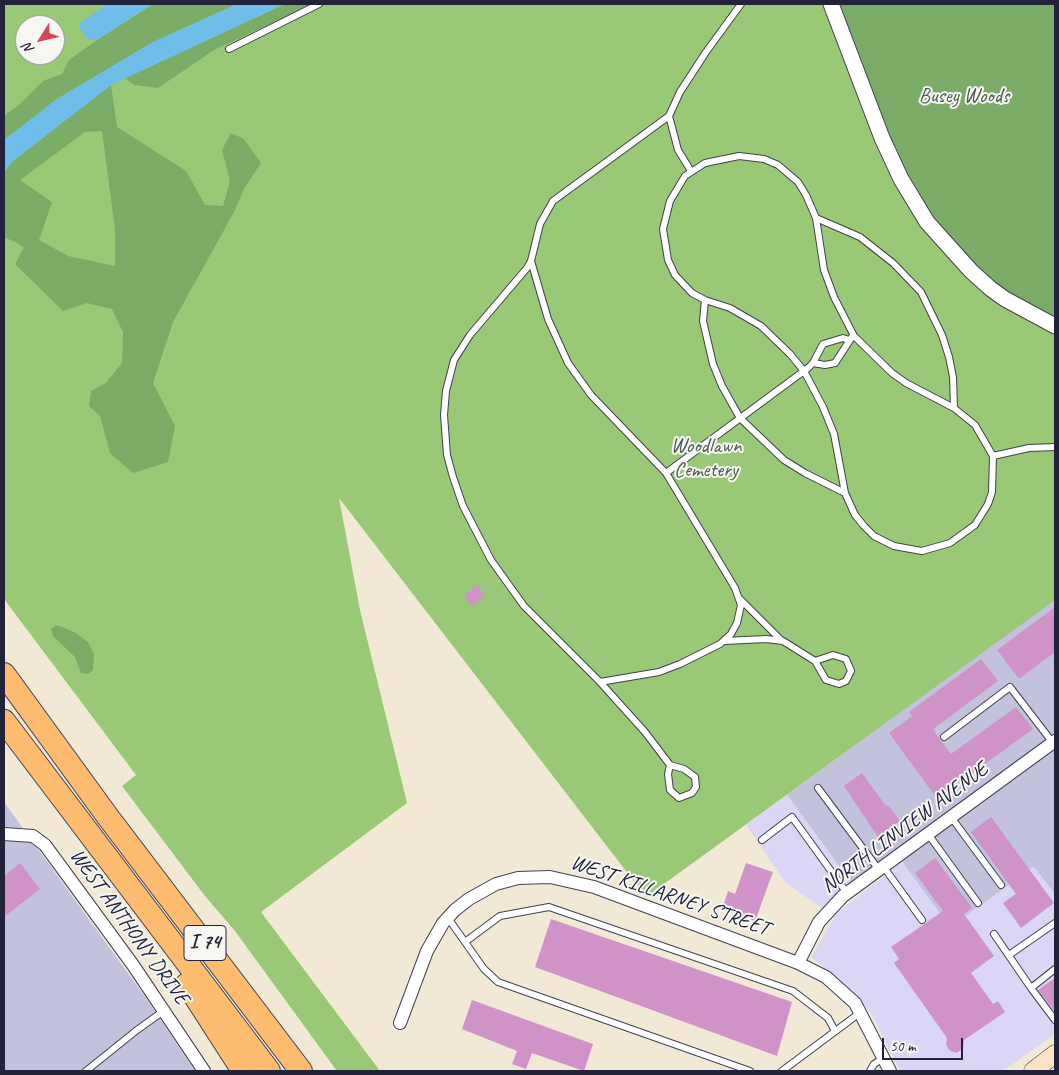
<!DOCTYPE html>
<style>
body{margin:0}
#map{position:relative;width:1059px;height:1075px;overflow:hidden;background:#f1e9d5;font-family:Caveat,sans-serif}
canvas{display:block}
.frame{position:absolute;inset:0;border:5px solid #22223b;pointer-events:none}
.north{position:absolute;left:15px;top:15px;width:50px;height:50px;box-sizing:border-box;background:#f6f6f2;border:1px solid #a1a1a9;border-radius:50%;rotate:234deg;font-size:14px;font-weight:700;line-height:20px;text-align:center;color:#22223b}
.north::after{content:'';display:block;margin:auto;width:18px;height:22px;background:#d1495b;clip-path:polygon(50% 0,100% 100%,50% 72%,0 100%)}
.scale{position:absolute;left:882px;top:1038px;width:81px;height:22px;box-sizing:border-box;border:2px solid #22223b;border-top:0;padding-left:6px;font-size:15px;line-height:18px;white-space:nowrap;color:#22223b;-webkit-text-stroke:4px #f6f6f2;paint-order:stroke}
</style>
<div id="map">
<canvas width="1059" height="1075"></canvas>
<div class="frame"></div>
<div class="north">N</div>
<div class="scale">50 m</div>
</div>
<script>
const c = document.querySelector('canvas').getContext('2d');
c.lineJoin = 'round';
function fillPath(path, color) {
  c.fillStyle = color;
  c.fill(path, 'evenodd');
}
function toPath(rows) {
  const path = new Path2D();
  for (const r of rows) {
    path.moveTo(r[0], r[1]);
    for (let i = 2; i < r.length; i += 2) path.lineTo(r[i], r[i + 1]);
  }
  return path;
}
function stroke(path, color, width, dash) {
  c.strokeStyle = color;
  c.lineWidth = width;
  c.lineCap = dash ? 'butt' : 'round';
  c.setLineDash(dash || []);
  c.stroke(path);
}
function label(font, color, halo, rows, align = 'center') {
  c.font = font + ' Caveat,sans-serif';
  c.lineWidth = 4;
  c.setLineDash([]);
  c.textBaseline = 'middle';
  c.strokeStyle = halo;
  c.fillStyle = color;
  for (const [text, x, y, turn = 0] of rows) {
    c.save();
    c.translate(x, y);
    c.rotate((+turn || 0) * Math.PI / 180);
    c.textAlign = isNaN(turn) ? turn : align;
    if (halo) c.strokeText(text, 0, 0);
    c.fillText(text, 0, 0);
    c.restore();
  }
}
const built = toPath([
 [787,795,851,882,822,908,785,882,746,825],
 [903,861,950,927,1034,867,1055,894,1055,1034,1003,1071,900,1071,871,1013,856,996,811,957,837,913]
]);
const industrial = toPath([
 [1055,598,1055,894,1034,867,950,927,894,850,851,882,787,795],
 [4,802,146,998,195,1071,4,1071]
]);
const green = toPath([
 [4,4,824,4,1055,333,1055,600,646,897,339,498,360,610,407,803,261,912,380,1071,337,1071,235,931,205,896,122,786,136,775,4,599],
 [25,25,55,25,55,55,25,55]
]);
const forest = toPath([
 [153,4,237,4,153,42,57,99,4,140,4,116,20,104,43,81,62,74,69,60,97,40],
 [285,4,313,4,214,50,158,88,134,85,125,78],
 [831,4,1055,4,1055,326,1005,299,916,205],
 [111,85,117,127,186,171,205,205,223,206,230,181,222,150,231,133,244,139,261,163,245,187,234,212,173,322,153,383,175,426,168,462,133,473,110,453,100,416,89,406,91,391,106,383,122,363,123,332,112,309,87,303,63,311,15,264,24,248,17,243,4,237,4,172,13,161],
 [102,131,115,229,115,266,68,256,39,240,52,202,20,180,85,132],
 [57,625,74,632,88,642,94,654,93,670,88,674,81,673,75,657,53,636,51,629]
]);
const water = toPath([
 [107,4,153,4,97,40,88,39,79,28,79,24],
 [237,4,285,4,111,85,13,161,4,172,4,140,57,99,153,42]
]);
const building = toPath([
 [478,585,485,596,471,606,464,595],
 [1055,607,1055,652,1019,679,997,650],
 [981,659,998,681,933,729,940,740,951,754,1016,707,1033,729,960,782,958,780,936,797,889,733,912,716,909,712],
 [862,773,886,806,888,805,900,821,878,837,844,786],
 [991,817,1054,903,1021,928,1003,903,1016,894,971,832],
 [935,858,972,908,964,914,994,956,971,973,993,1004,998,1001,1005,1012,964,1040,963,1048,957,1053,950,1051,946,1045,947,1038,894,963,899,959,891,947,943,911,915,873],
 [20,863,40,889,4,917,4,876],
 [746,863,773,872,755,921,722,909,728,891,735,894],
 [551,919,792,1002,777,1056,535,967],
 [1055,978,1055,1012,1038,990],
 [472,1000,593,1044,584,1071,532,1053,526,1069,512,1064,517,1051,462,1029]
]);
const service = toPath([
 [229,49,319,4],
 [669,116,553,201,540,224,531,261,527,268,470,335,454,360,446,391,444,415,447,455,453,477,463,506,491,560,524,606,600,682,645,732,670,765],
 [691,171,678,150,669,116,680,92,706,52,741,4],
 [816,218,860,237,893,263,921,292,942,335,949,357,953,377,954,408,975,425,993,456,992,492,988,504,975,525,950,543,922,551,894,546,874,536,864,526,855,515,845,493,805,473,784,460,740,418,722,386,713,364,703,321,705,300,692,293,675,275,668,260,663,229,670,201,685,176,705,163,739,156,764,159,778,165,798,182,806,195,816,218,824,270,834,297,854,336,892,373,906,383,954,408],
 [531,261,548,319,568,363,591,395,666,473,735,588,741,605,737,623,731,634,720,644,680,664,659,672,600,682],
 [705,300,730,308,761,326,790,354,804,371,823,407,834,434,845,493],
 [813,363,825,365,835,363,852,337],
 [993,456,1029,448,1055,447],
 [666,473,808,368,813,363,823,344,843,338,849,340],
 [740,599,782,641],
 [724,641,766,639,783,641,815,661],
 [833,655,846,659,851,671,846,681,839,684,826,680,815,661,833,655],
 [944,737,1010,687,1053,743],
 [670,765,684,769,695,777,696,787,692,793,679,798,670,790,668,774,670,765],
 [818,788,879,870],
 [951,817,1001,885],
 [928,834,978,903],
 [762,840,792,817,847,893],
 [883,866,922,920],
 [448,918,484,969,498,982,750,1071],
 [994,934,1031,988],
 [465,942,500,916,549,907,793,991,828,1018,835,1031],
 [1009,955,1055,923],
 [1055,969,1031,988,1055,1020],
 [86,1071,137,1030,165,1010],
 [782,1071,861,1012],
 [870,1071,874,1064,884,1058]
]);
const minor = toPath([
 [4,834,33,836,45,845,133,965,204,1071],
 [798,963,819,922,843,896,1055,741],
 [400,1023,427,951,443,923,455,910,469,899,496,884,518,878,550,877,594,887,798,963,826,977,855,1003,890,1071]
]);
const tertiary = toPath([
 [831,4,882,138,901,179,927,222,971,271,991,289,1005,299,1055,326]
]);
const secondary = toPath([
 [1033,1071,1055,1054]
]);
const motorway = toPath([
 [4,674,108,817,301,1071],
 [4,721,269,1071],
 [187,984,243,1071]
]);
const shields = [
 [205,943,42]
];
const shieldNames = [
 ["I 74",205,943]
];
const parkNames = [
 ["Busey Woods",964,96],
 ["Woodlawn",706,446],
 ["Cemetery",706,470]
];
const streetNames = [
 ["NORTH LINVIEW AVENUE",905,828,-37],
 ["WEST KILLARNEY STREET",670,896,19],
 ["WEST ANTHONY DRIVE",129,927,54]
];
fillPath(built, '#dcd6f6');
fillPath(industrial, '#c2c2dc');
fillPath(green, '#99c876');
fillPath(forest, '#7aac67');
fillPath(water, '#6ebee9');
fillPath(building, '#cf93c8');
stroke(service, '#414052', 8);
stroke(minor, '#414052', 14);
stroke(tertiary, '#414052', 17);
stroke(secondary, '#414052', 19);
stroke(motorway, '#414052', 24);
stroke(service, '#fff', 6);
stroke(minor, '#fff', 12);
stroke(tertiary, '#fff', 15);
stroke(secondary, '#fee4c5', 18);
stroke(motorway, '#fdbc6f', 22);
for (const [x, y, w] of shields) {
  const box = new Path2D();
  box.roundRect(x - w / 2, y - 17.5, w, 35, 4);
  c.fillStyle = '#f6f6f2';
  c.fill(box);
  stroke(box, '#22223b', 1);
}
label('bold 20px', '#22223b', null, shieldNames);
label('21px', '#4c5c50', '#f6f6f2', parkNames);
label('21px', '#22223b', '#f6f6f2', streetNames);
</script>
